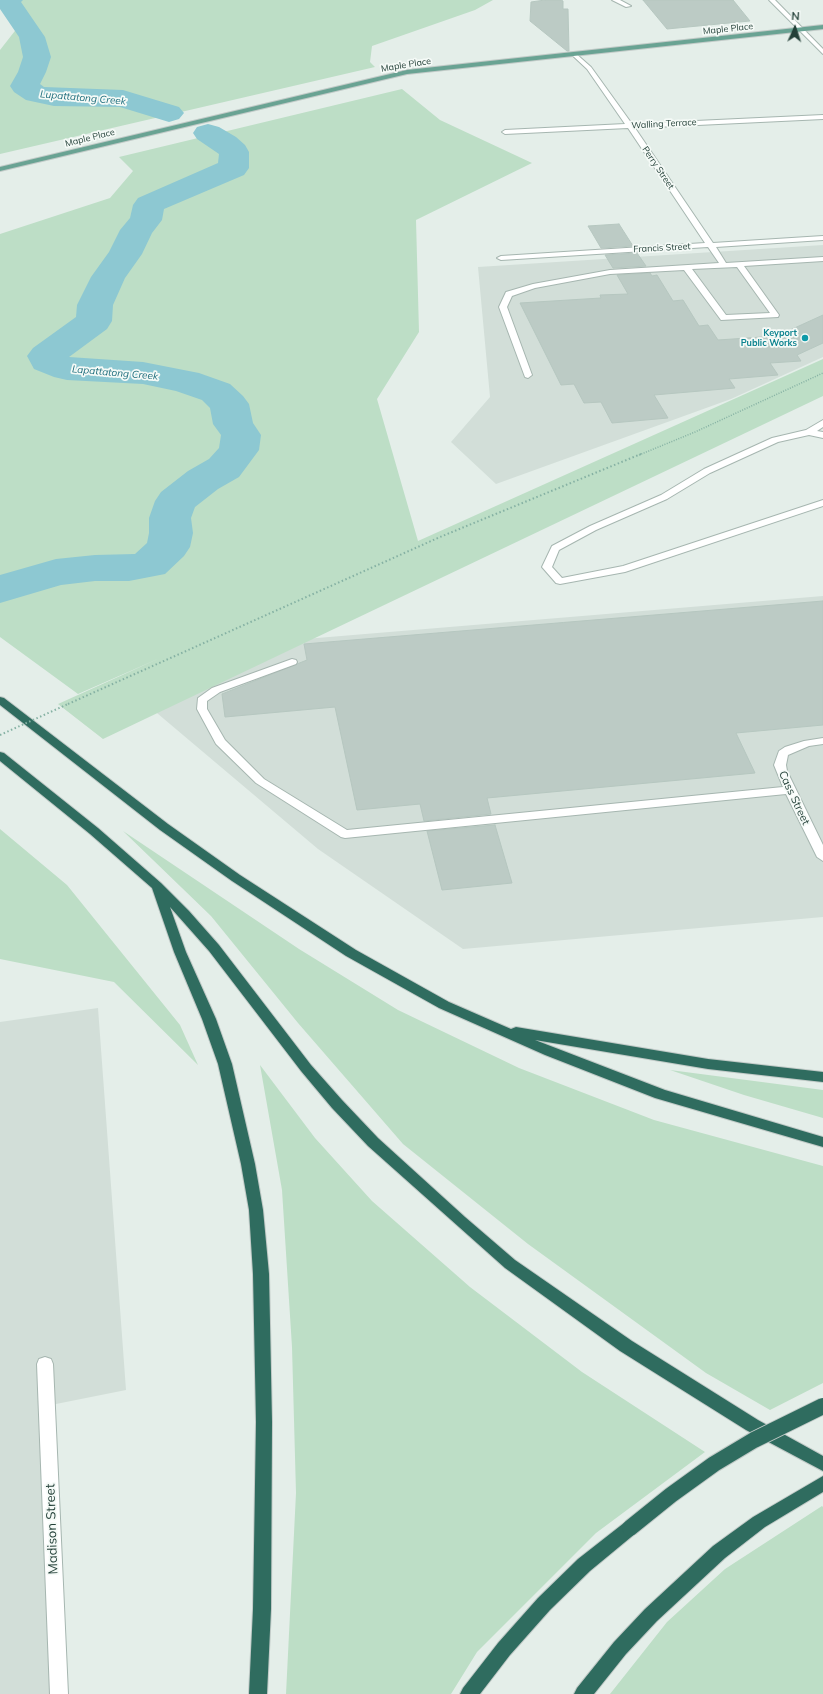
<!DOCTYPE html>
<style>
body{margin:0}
#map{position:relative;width:823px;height:1694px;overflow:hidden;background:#e4eee9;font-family:Mulish,sans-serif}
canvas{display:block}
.north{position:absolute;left:775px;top:8px;width:40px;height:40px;-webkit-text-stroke:3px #f5faf7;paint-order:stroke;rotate:3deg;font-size:11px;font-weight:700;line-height:16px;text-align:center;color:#234038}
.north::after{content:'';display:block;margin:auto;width:14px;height:18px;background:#234038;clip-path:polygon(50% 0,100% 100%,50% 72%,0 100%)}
</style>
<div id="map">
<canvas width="823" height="1694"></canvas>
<div class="north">N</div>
</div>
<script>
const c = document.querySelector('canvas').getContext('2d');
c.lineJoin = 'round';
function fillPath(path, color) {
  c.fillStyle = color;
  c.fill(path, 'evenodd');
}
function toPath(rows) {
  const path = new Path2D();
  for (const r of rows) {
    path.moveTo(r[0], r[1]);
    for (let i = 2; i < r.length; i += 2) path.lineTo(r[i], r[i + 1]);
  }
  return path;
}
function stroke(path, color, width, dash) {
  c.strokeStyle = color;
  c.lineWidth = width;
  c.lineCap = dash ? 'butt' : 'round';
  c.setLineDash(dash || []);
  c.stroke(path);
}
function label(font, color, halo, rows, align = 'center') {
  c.font = font + ' Mulish,sans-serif';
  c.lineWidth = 3.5;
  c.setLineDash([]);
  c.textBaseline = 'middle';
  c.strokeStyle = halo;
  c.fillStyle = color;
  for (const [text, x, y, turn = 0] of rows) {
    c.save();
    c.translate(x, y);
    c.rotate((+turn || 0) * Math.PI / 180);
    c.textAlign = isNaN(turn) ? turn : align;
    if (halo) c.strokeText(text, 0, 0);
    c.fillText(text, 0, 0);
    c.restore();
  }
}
const built = toPath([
 [823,245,823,357,731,399,496,484,451,442,490,397,478,267],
 [823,596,823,917,463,949,318,849,151,708,305,639],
 [98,1008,126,1390,51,1405,53,1694,0,1694,0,1022]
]);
const green = toPath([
 [2,0,493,0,475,10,372,46,370,62,375,67,0,154,0,50,18,27,0,8],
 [402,89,440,120,532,163,416,220,419,332,377,399,418,541,823,359,823,396,103,739,58,704,160,658,78,694,0,637,0,234,110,198,133,171,119,157],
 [0,829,67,885,180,1025,198,1065,114,982,0,959],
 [123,831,299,949,398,1010,519,1068,654,1120,823,1166,823,1383,770,1410,706,1373,528,1244,403,1144,298,1023,211,916],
 [260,1065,315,1138,372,1201,470,1287,582,1372,705,1452,596,1533,477,1652,451,1694,286,1694,296,1493,292,1347,282,1190],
 [670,1070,823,1090,823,1118,744,1095],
 [822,1506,823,1507,823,1694,610,1694,667,1622,725,1569]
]);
const river = toPath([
 [0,0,23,0,21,2,45,37,51,57,46,72,40,84,44,87,123,90,179,107,184,113,179,119,169,122,120,107,54,106,26,100,14,92,10,86,18,72,23,57,19,37,0,9,0,0],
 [208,124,219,127,236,137,245,145,249,152,249,168,244,175,164,209,162,220,152,233,142,254,125,278,113,305,112,321,107,329,69,357,143,362,199,373,230,384,243,396,249,404,253,423,261,435,259,450,239,477,218,489,195,507,191,518,193,533,190,547,184,556,165,574,129,581,95,581,61,585,0,603,0,575,56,559,95,555,135,554,147,543,149,533,149,518,155,501,161,492,188,471,209,459,219,448,221,435,213,424,210,408,202,400,176,391,143,384,67,380,54,377,34,369,27,356,33,348,76,317,77,305,91,277,109,252,120,230,130,218,133,205,138,198,218,163,219,154,197,139,193,133,197,127,208,124]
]);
const building = toPath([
 [545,0,561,0,563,1,563,9,568,9,569,51,567,51,530,21,531,2,545,0],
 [643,0,733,0,750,21,667,29,643,0],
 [619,224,633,246,601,248,588,226,619,224],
 [637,253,646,266,613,268,605,255,637,253],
 [650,273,652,276,657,275,673,301,683,300,699,326,708,325,718,340,777,336,823,315,823,343,797,355,801,361,770,363,778,375,729,379,735,388,654,395,668,418,612,423,601,402,584,403,574,384,561,385,520,303,601,298,600,295,628,294,617,275,650,273],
 [823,601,823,725,736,733,755,773,487,798,491,814,424,821,420,804,357,810,335,707,225,717,222,694,307,660,304,644,823,601],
 [495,825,512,883,442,890,427,831,495,825]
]);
const pathFar1 = toPath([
 [639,455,695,432,823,373]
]);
const path = toPath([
 [68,704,440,537,641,454]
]);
const minor = toPath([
 [612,0,620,0,631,6,626,7,612,0],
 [769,0,775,0,823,49,823,54,769,0],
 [574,52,591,67,632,124,823,115,823,119,635,128,713,243,823,236,823,240,716,247,726,263,823,257,823,261,744,266,779,315,778,317,721,320,684,270,610,274,535,288,512,296,507,307,532,375,528,378,525,377,499,307,506,292,533,284,610,270,719,263,708,247,501,260,497,258,501,256,705,243,628,128,505,134,502,132,505,130,625,124,587,69,572,55,571,54,574,52],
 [737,267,770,313,726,315,692,269,737,267],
 [823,420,823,427,817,431,823,432,823,438,809,435,778,442,710,473,667,499,596,530,559,550,552,567,562,578,623,566,823,500,823,506,625,572,560,584,556,583,542,567,552,546,590,526,661,495,704,469,772,438,806,430,823,420],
 [292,659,296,660,297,662,296,664,220,692,207,701,207,709,225,740,264,779,347,830,783,787,774,765,779,751,785,747,804,741,823,738,823,744,809,746,788,755,786,765,787,771,823,845,823,861,817,857,786,794,345,838,341,837,256,783,216,744,197,709,198,698,212,688,292,659],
 [45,1357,51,1359,53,1364,68,1694,50,1694,37,1364,39,1359,45,1357]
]);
const major = toPath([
 [823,25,823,29,407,74,0,171,0,167,407,70,823,25]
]);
const highway = toPath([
 [0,697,4,698,168,824,240,875,356,950,449,1002,511,1029,516,1027,708,1059,823,1072,823,1082,708,1069,535,1040,665,1090,823,1137,823,1147,655,1098,545,1055,439,1008,346,956,232,881,160,830,0,705,0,697],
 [0,752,4,753,98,828,161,883,189,911,219,945,311,1065,342,1100,378,1138,465,1217,515,1260,632,1341,758,1420,823,1456,823,1471,746,1430,620,1351,505,1268,368,1146,332,1108,301,1071,209,951,170,907,186,952,216,1019,232,1064,255,1164,263,1210,269,1274,272,1422,271,1609,267,1694,249,1694,253,1609,256,1422,253,1274,249,1210,241,1164,218,1064,202,1019,174,952,152,888,90,834,0,761,0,752],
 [823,1476,823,1492,765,1527,725,1558,657,1621,626,1654,594,1694,574,1694,577,1688,614,1642,645,1609,713,1546,753,1517,823,1476],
 [630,1520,636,1523,639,1528,636,1533,590,1571,550,1610,510,1655,480,1694,460,1694,463,1688,498,1643,538,1598,578,1559,624,1523,630,1520]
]);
const pathBridge = toPath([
 [0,735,68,704]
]);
const highwayBridge = toPath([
 [630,1528,671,1495,714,1464,754,1440,823,1406]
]);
const markers = [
 [805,338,4,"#0f9aa8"]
];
const farStreetnames = [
 ["Maple Place",728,29,-6],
 ["Maple Place",406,65,-9],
 ["Walling Terrace",664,124,-3],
 ["Maple Place",90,138,-14],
 ["Perry Street",658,168,56],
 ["Francis Street",662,248,-3]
];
const farCulturenames = [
 ["Keyport",797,333],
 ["Public Works",797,343]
];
const farWaternames = [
 ["Lupattatong Creek",83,98,5],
 ["Lapattatong Creek",115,373,5]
];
const streetNames = [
 ["Cass Street",794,798,65]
];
const nearStreetnames = [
 ["Madison Street",52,1529,-92]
];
fillPath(built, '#d2ded8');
fillPath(green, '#bddec6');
fillPath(river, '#8dc8d2');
fillPath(building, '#bccbc5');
stroke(building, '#b6c7c0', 1);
stroke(minor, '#a6b6b0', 2);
stroke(major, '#c1cac7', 2);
stroke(highway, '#c1cac7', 2);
stroke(pathFar1, '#85b1a3', 1.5, [1, 1.5]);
stroke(path, '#85b1a3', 2, [1.5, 2.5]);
fillPath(minor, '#fff');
fillPath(major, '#69a393');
fillPath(highway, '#2f6c5f');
stroke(highwayBridge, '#c1cac7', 18, []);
stroke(pathBridge, '#85b1a3', 2, [1.5, 2.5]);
stroke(highwayBridge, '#2f6c5f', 16);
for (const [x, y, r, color] of markers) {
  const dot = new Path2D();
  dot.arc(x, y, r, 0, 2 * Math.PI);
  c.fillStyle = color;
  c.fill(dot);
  stroke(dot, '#f5faf7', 1.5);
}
label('9px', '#234038', '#f5faf7', farStreetnames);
label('bold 9px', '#0d838f', '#f5faf7', farCulturenames, 'right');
label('italic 10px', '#1d6d7c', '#f5faf7', farWaternames);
label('11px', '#234038', '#f5faf7', streetNames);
label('13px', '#234038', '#f5faf7', nearStreetnames);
</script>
